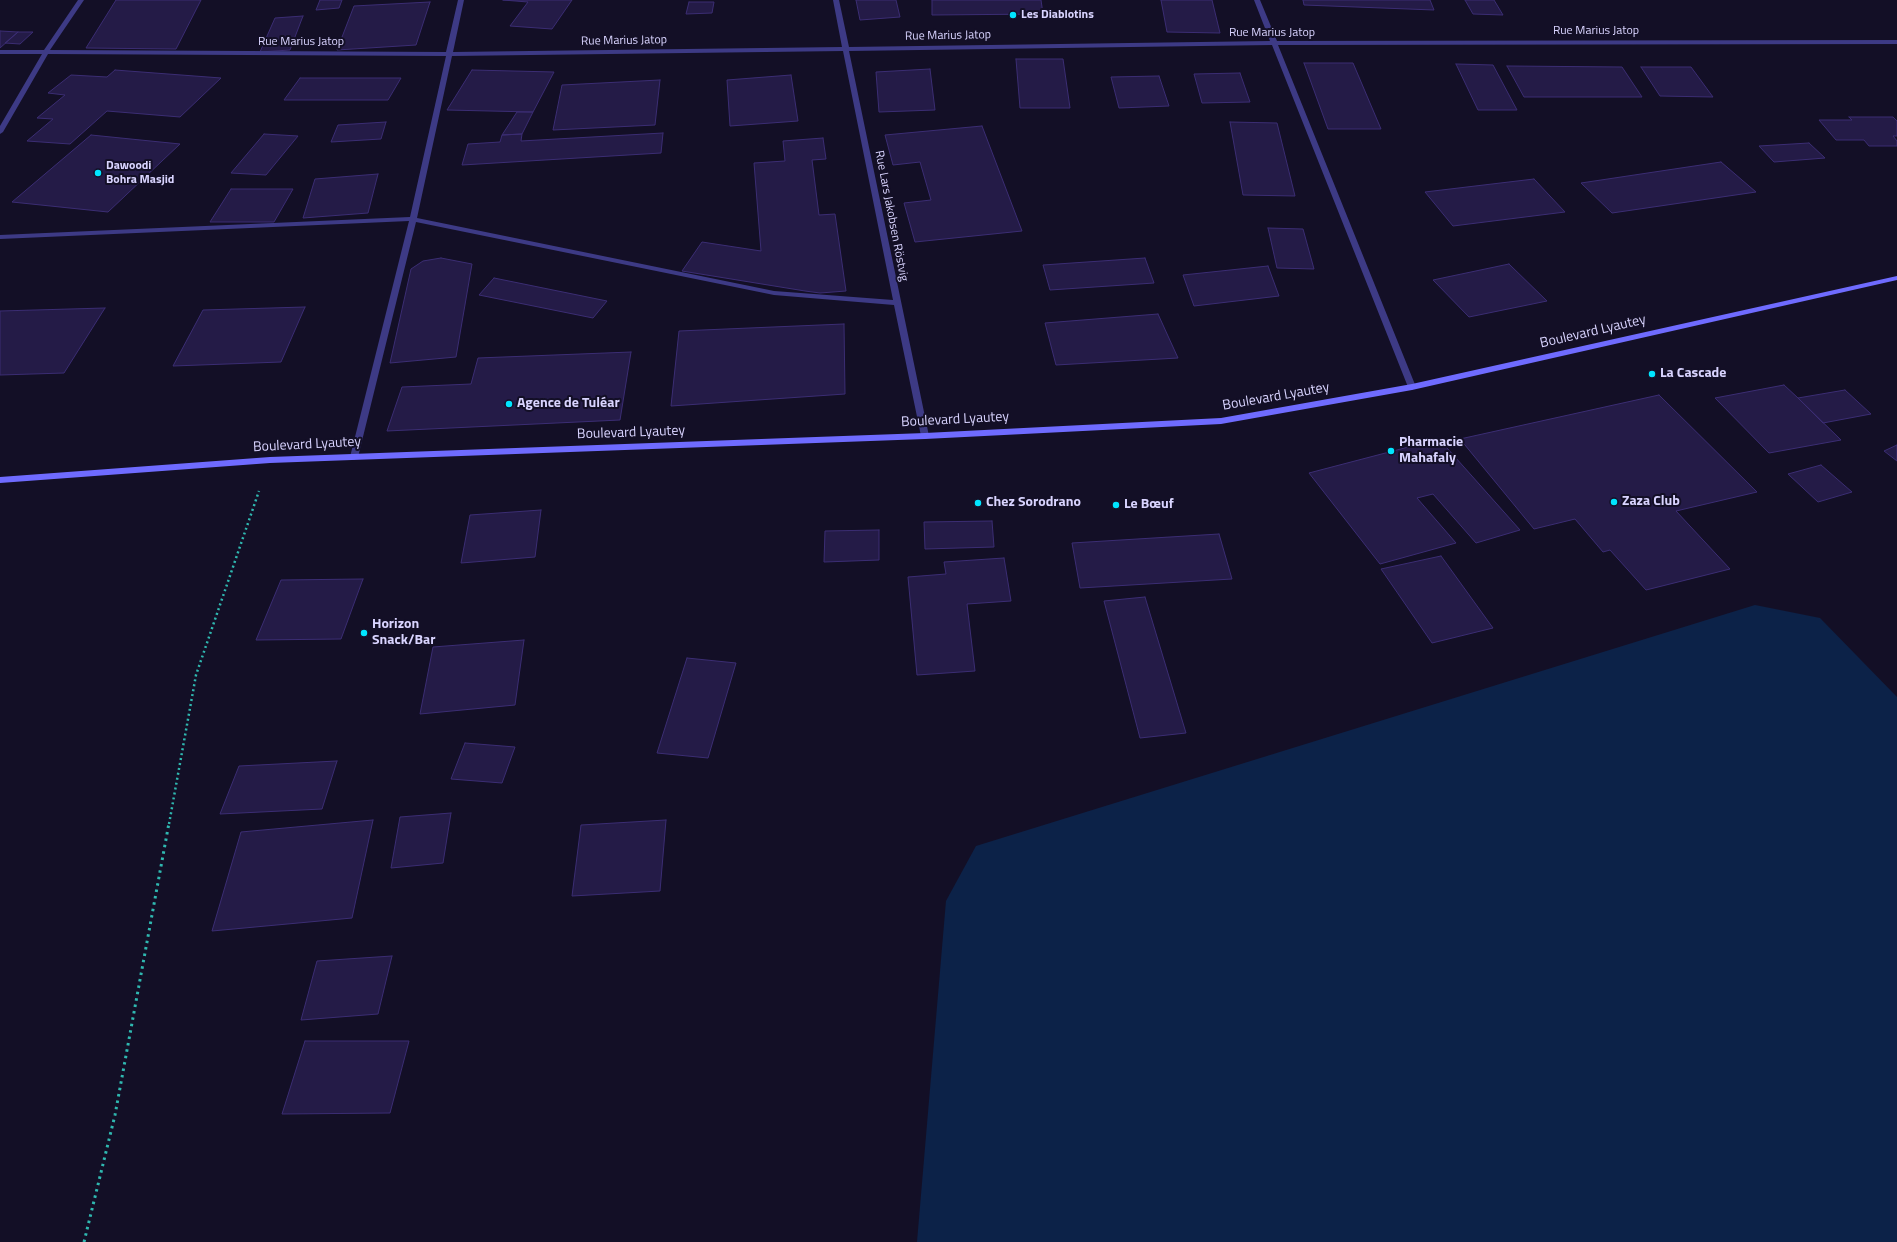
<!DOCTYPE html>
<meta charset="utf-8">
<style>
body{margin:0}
canvas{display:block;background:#130f26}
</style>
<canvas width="1897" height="1242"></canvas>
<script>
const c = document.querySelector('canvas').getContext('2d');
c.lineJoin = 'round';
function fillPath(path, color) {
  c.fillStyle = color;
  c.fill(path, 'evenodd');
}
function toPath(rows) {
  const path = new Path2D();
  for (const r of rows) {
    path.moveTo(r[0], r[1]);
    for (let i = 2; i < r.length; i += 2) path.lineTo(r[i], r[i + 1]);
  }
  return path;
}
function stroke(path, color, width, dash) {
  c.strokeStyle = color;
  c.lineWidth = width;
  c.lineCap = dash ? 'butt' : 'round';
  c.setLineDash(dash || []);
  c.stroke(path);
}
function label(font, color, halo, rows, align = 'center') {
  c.font = font + ' "Titillium Web",sans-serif';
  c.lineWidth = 4;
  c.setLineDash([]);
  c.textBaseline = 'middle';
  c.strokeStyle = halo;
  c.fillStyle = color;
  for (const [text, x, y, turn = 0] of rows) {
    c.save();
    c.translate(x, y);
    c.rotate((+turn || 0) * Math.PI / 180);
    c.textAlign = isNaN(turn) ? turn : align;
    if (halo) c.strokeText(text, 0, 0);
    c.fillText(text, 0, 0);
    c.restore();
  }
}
const water = toPath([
 [1755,605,1820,618,1897,697,1897,1242,917,1242,946,901,976,846]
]);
const building = toPath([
 [116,0,201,0,176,49,86,48,116,0],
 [320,0,342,0,339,8,316,10,320,0],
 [503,0,572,0,552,29,510,26,528,2,503,0],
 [856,0,896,0,900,17,860,20,856,0],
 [932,0,1041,0,1043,14,932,15,932,0],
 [1161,0,1212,0,1220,33,1167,32,1161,0],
 [1303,0,1430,0,1434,10,1304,5,1303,0],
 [1465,0,1494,0,1503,15,1473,14,1465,0],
 [430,2,416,45,337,50,354,6,430,2],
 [689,2,714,2,712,13,686,14,689,2],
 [303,16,290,50,260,52,275,18,303,16],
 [0,31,18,32,0,48,0,31],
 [18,32,33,32,20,44,5,43,18,32],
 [1016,59,1063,59,1070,108,1020,108,1016,59],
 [1304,63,1353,63,1381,129,1328,129,1304,63],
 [1456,64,1493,65,1517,110,1478,110,1456,64],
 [1507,66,1622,67,1642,97,1524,97,1507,66],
 [1641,67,1691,67,1713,97,1660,96,1641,67],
 [930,69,935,110,879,112,876,72,930,69],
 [115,70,221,78,180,117,107,111,70,144,27,141,53,119,37,118,65,95,48,93,71,75,107,77,115,70],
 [472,70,554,72,533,112,447,110,472,70],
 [1240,73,1250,102,1202,103,1194,74,1240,73],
 [791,75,798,121,730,126,727,80,791,75],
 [1159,76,1169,106,1119,108,1111,77,1159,76],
 [300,78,401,78,388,100,284,100,300,78],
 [660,80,655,125,553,130,562,85,660,80],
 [517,112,533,112,522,134,502,135,517,112],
 [1849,117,1893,117,1897,121,1897,136,1893,136,1897,141,1897,146,1869,146,1864,140,1836,140,1819,120,1852,120,1849,117],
 [386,122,381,139,331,142,338,125,386,122],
 [1230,122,1277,123,1295,196,1243,195,1230,122],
 [982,126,1022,231,915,242,904,203,931,200,920,162,893,165,885,135,982,126],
 [663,133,661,153,462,165,468,144,500,142,502,135,522,134,521,141,663,133],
 [264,134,298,136,266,175,231,173,264,134],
 [91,135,180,144,108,212,12,202,91,135],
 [823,138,826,159,812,160,819,215,835,214,846,291,820,293,805,291,682,271,702,242,761,251,754,163,785,161,783,141,823,138],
 [1809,143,1825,158,1774,162,1759,146,1809,143],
 [1721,162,1756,192,1612,213,1581,183,1721,162],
 [378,174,368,213,303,218,315,179,378,174],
 [1534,179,1565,212,1453,226,1425,192,1534,179],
 [231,189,293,189,274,222,210,222,231,189],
 [1268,228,1303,229,1314,269,1277,268,1268,228],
 [441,258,472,264,456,357,390,363,411,269,423,261,441,258],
 [1145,258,1154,283,1050,290,1043,265,1145,258],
 [1509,264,1547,301,1469,317,1433,280,1509,264],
 [1268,266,1279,296,1194,306,1183,275,1268,266],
 [494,278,607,301,593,318,479,295,494,278],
 [305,307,281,362,173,366,203,310,305,307],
 [105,308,64,373,0,375,0,311,105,308],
 [1158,314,1178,358,1056,365,1045,323,1158,314],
 [844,324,845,394,671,406,679,331,844,324],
 [631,352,620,420,387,431,402,387,471,384,478,358,631,352],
 [1784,385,1798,398,1841,440,1769,453,1715,398,1784,385],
 [1845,390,1871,414,1823,423,1798,398,1845,390],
 [1659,395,1757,492,1676,511,1730,569,1646,590,1610,550,1603,552,1575,519,1534,529,1460,439,1659,395],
 [1439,439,1520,530,1476,543,1433,494,1417,498,1456,543,1380,564,1309,473,1439,439],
 [1897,445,1897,461,1884,451,1897,445],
 [1821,465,1852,492,1818,502,1788,474,1821,465],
 [541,510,535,557,461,563,470,515,541,510],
 [992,521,994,547,925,549,924,522,992,521],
 [879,530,879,560,824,562,825,531,879,530],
 [1219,534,1232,579,1080,588,1072,543,1219,534],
 [1441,556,1493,628,1432,643,1381,569,1441,556],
 [1004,558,1011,601,967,604,975,671,917,675,908,577,946,574,944,562,1004,558],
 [363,579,341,639,256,640,281,580,363,579],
 [1145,597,1186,733,1140,738,1104,601,1145,597],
 [524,640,515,705,420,714,433,647,524,640],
 [687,658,736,663,708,758,657,753,687,658],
 [465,743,515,747,502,783,451,779,465,743],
 [337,761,322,809,220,814,239,766,337,761],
 [451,813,443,863,391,868,400,817,451,813],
 [373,820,352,918,212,931,241,832,373,820],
 [666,820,660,891,572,896,581,825,666,820],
 [392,956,378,1014,301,1020,317,961,392,956],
 [305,1041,409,1041,390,1113,282,1114,305,1041]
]);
const pathFar1 = toPath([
 [169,824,196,675,259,491]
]);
const path = toPath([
 [84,1242,115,1115,169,823]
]);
const street = toPath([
 [78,0,84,0,50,50,446,52,458,0,464,0,453,52,842,47,833,0,839,0,849,47,1270,41,1254,0,1260,0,1277,41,1897,40,1897,44,1278,45,1416,387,1412,390,1408,387,1272,45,849,51,929,436,928,438,925,439,921,436,894,305,774,295,416,222,358,457,354,460,350,457,409,221,0,239,0,235,410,217,446,56,48,54,3,132,0,134,0,126,42,54,0,54,0,50,44,50,78,0],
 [843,51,893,300,774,291,417,218,452,56,843,51]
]);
const secondary = toPath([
 [1897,276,1897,280,1412,390,1221,424,925,439,270,463,0,483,0,477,270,457,925,433,1221,418,1412,384,1897,276]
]);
const markers = [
 [1013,15,4,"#00e5ff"],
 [98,173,4,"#00e5ff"],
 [1652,374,4,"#00e5ff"],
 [509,404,4,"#00e5ff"],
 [1391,451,4,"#00e5ff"],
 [1614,502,4,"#00e5ff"],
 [978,503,4,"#00e5ff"],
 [1116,505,4,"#00e5ff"],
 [364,633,4,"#00e5ff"]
];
const farPoinames = [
 ["Les Diablotins",1021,15],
 ["Dawoodi",106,166],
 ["Bohra Masjid",106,180]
];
const farStreetnames = [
 ["Rue Marius Jatop",1596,31],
 ["Rue Marius Jatop",1272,33],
 ["Rue Marius Jatop",948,36,-1],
 ["Rue Marius Jatop",624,41,-1],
 ["Rue Marius Jatop",301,42],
 ["Rue Lars Jakobsen Röstvig",891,216,79]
];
const streetNames = [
 ["Boulevard Lyautey",1593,332,-13],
 ["Boulevard Lyautey",1276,397,-10],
 ["Boulevard Lyautey",955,420,-3],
 ["Boulevard Lyautey",631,433,-2],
 ["Boulevard Lyautey",307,445,-3]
];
const poiNames = [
 ["La Cascade",1660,374],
 ["Agence de Tuléar",517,404],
 ["Pharmacie",1399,443],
 ["Mahafaly",1399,459],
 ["Zaza Club",1622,502],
 ["Chez Sorodrano",986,503],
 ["Le Bœuf",1124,505],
 ["Horizon",372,625],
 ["Snack/Bar",372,641]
];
fillPath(water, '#0c2248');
fillPath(building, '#241b47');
stroke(building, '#3b2d73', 1);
stroke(pathFar1, '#2fb8b0', 2.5, [2, 3]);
stroke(path, '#2fb8b0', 3, [2.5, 4]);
fillPath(street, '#3d3a85');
fillPath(secondary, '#6f6bff');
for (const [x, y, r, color] of markers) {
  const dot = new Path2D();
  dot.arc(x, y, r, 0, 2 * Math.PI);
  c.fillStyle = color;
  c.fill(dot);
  stroke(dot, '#130f26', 1.5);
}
label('bold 12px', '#d9d4ff', '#130f26', farPoinames, 'left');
label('12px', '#d9d4ff', '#130f26', farStreetnames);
label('14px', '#d9d4ff', '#130f26', streetNames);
label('bold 14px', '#d9d4ff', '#130f26', poiNames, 'left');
</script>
